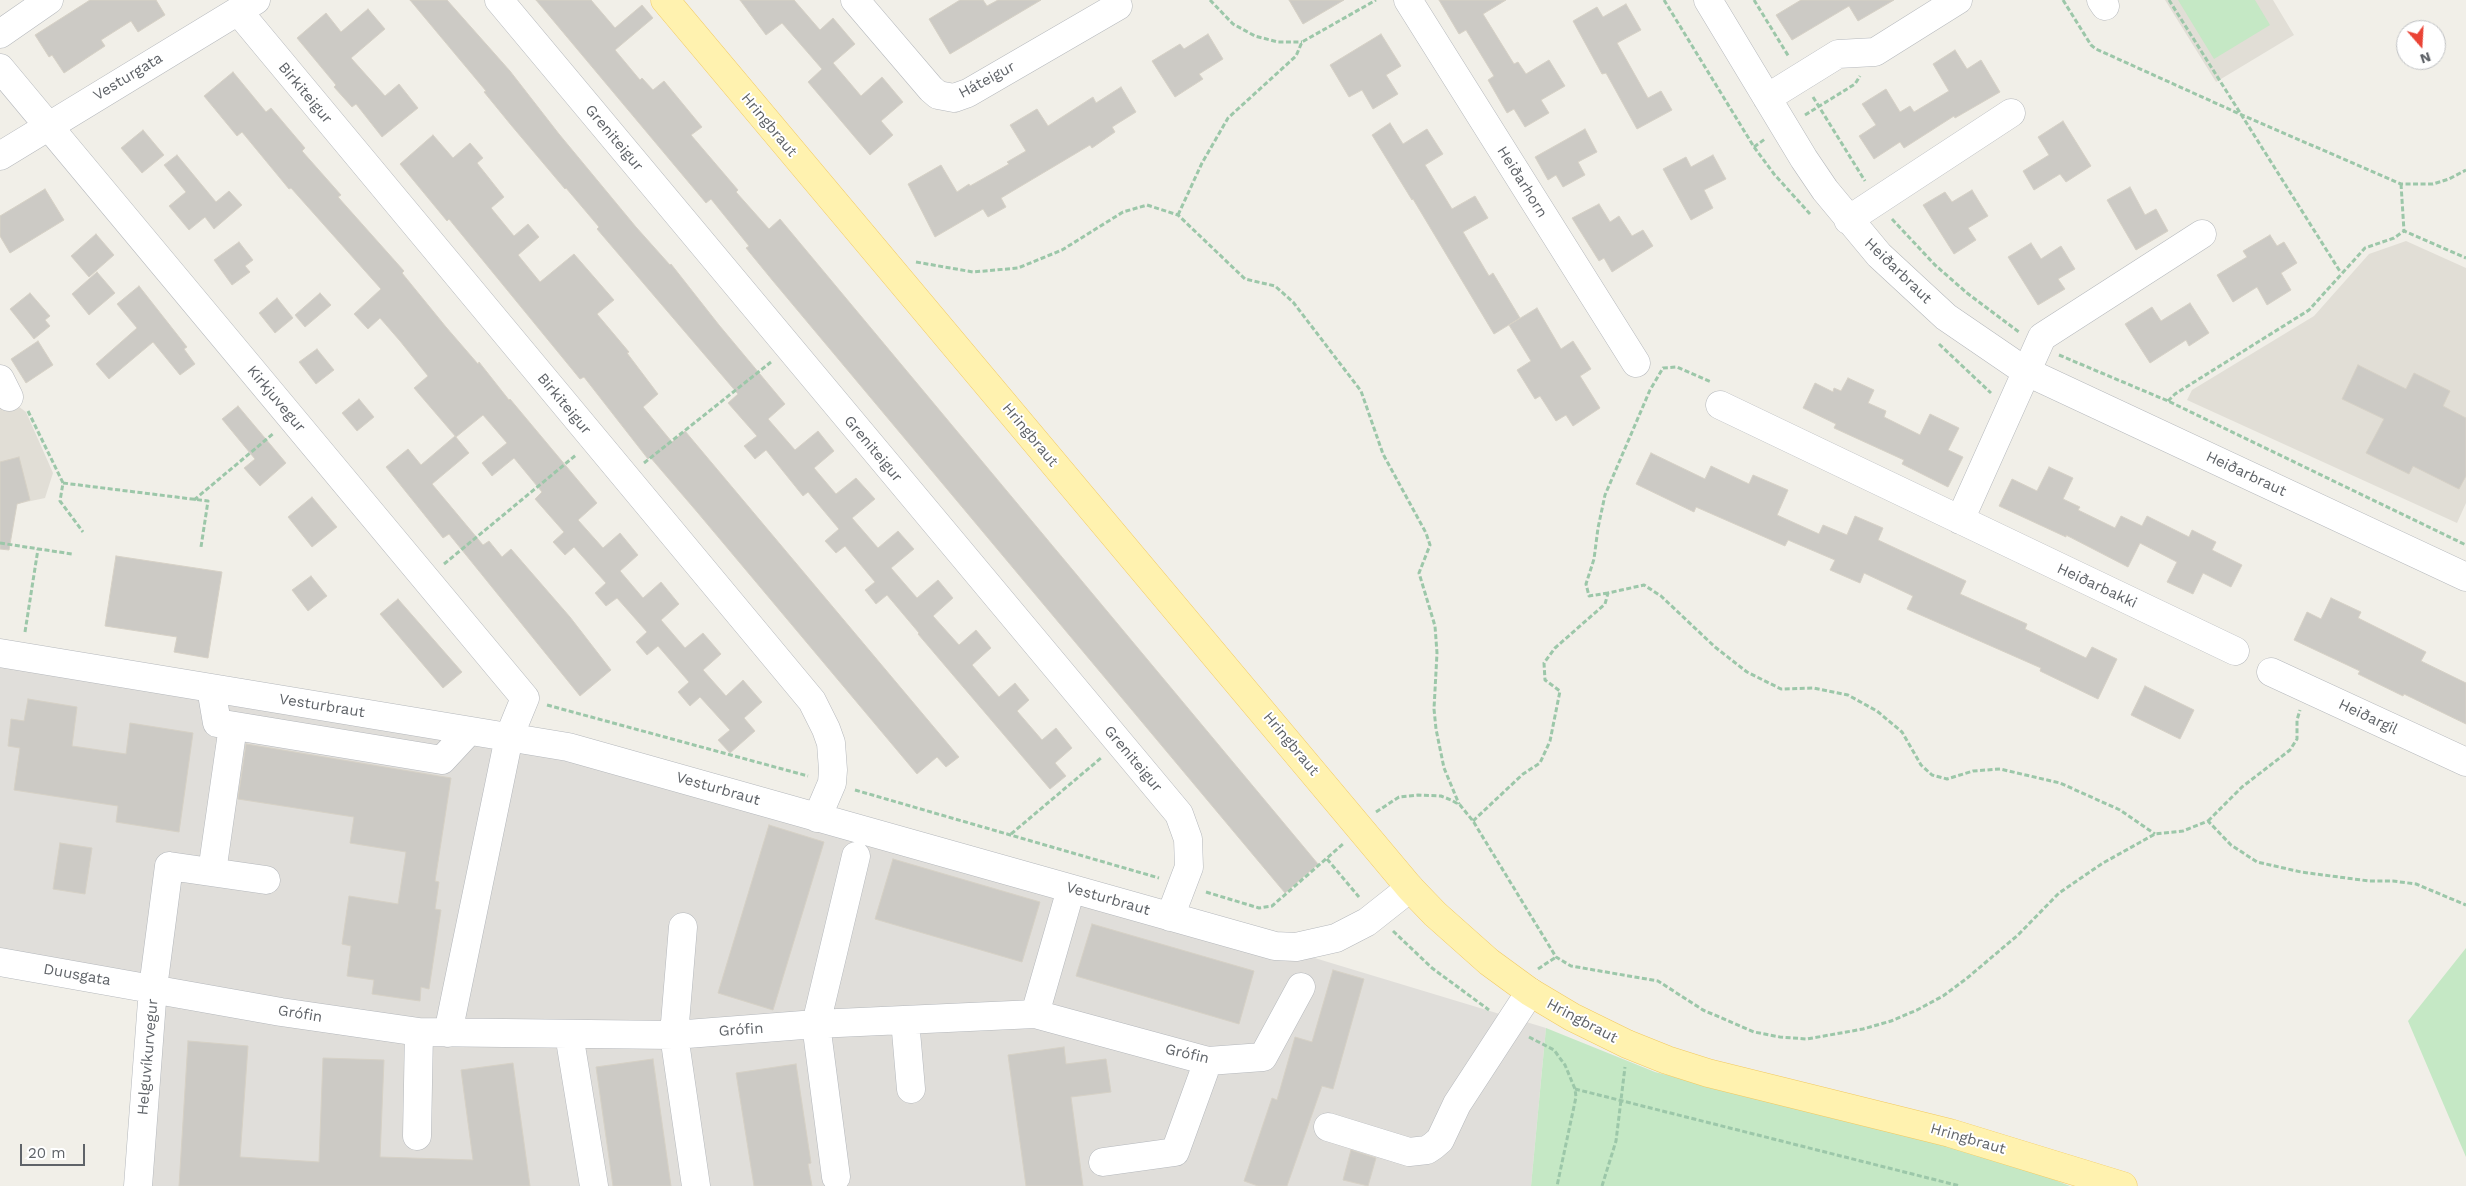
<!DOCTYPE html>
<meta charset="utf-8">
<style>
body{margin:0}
#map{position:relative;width:2466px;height:1186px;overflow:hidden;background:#f1efe8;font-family:"Work Sans",sans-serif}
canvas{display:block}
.north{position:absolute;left:2396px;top:20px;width:50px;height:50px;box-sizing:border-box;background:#fff;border:1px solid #bfc1c3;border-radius:50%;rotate:161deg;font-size:14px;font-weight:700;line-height:20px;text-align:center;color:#5f6368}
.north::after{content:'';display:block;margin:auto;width:18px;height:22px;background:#ea4335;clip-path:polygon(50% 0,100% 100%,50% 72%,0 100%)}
.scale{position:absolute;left:20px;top:1144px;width:65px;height:22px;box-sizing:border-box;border:2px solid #5f6368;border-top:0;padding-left:6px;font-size:15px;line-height:18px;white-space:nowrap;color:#5f6368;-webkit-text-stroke:4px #fff;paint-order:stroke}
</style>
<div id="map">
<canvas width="2466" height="1186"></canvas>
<div class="north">N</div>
<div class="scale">20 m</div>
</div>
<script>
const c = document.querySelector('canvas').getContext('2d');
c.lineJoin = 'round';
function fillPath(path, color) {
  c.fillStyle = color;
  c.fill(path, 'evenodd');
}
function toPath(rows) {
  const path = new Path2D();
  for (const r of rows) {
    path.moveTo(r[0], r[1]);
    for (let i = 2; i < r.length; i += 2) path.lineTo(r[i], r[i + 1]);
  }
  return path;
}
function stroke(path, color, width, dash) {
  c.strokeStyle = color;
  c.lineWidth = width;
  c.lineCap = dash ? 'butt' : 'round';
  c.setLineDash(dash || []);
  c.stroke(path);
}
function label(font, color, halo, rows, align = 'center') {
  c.font = font + ' "Work Sans",sans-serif';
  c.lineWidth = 4;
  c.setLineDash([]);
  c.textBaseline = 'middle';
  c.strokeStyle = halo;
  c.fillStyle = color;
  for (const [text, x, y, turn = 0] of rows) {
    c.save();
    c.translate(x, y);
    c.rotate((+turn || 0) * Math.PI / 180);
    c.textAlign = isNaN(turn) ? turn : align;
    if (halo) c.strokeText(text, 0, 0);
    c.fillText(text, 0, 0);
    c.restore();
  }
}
const industrial = toPath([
 [0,654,469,731,1275,946,1546,1028,1531,1186,138,1186,153,988,0,960]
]);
const education = toPath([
 [2165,0,2273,0,2294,35,2216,82],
 [2406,241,2466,268,2466,503,2457,523,2187,400,2192,390,2314,316,2369,254],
 [0,389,3,395,26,412,53,473,45,498,17,504,12,531,0,529]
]);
const green = toPath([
 [2178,0,2255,0,2270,25,2214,59],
 [2466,948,2466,1157,2408,1021],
 [1546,1028,1655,1072,2012,1163,2070,1186,1531,1186]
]);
const building = toPath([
 [90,0,156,0,165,15,138,32,131,21,101,40,105,46,64,73,52,55,49,57,35,35,90,0],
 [410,0,447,0,510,71,559,134,636,227,670,265,671,264,719,325,785,404,768,419,795,450,818,431,834,451,814,468,836,494,856,478,875,499,852,518,878,548,898,531,914,549,891,568,917,598,938,580,953,598,933,616,959,645,976,630,991,648,972,665,999,697,1015,683,1029,700,1017,711,1042,740,1056,728,1072,748,1055,763,1066,776,1050,789,918,634,919,633,887,595,876,604,865,590,875,582,845,546,836,553,825,541,839,529,808,492,803,496,766,450,755,459,744,446,757,436,728,403,738,394,597,229,599,227,566,188,565,189,511,125,484,92,486,91,410,0],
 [536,0,591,0,615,28,642,5,653,18,615,50,640,80,642,78,653,90,664,81,702,127,691,135,738,190,736,192,769,229,780,219,1318,864,1285,893,773,281,746,248,749,246,732,225,711,199,706,203,536,0],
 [740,0,794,0,820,30,833,18,855,44,833,63,861,96,882,77,903,102,881,121,893,135,870,155,808,82,822,69,782,23,766,35,740,0],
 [960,0,983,0,987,6,998,0,1041,0,950,54,929,19,960,0],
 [1289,0,1344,0,1303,24,1289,0],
 [1439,0,1506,0,1483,14,1514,64,1518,62,1526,74,1549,60,1565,86,1541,100,1549,113,1525,127,1514,109,1507,113,1488,80,1494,76,1466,30,1459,34,1439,0],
 [1801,0,1894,0,1858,21,1849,6,1792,40,1776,15,1801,0],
 [1626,4,1641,30,1617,43,1648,98,1661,91,1672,110,1637,129,1606,73,1602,74,1573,21,1597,7,1603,17,1626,4],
 [368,9,385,29,351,58,385,96,399,84,418,108,382,137,356,104,352,107,334,87,336,85,297,38,326,13,341,32,368,9],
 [1208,34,1223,59,1199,74,1203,79,1175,97,1152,61,1180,44,1184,49,1208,34],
 [1381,34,1401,66,1386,75,1398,94,1373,109,1362,90,1349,97,1330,65,1381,34],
 [1955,50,1967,69,1981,60,2000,92,1955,118,1954,116,1904,148,1900,142,1874,159,1859,136,1876,125,1862,104,1886,89,1900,112,1910,106,1914,112,1949,91,1933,64,1955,50],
 [233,72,266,112,271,108,305,148,302,151,341,195,338,197,404,271,402,273,446,327,478,364,479,362,509,400,510,399,597,503,578,520,603,548,620,533,638,555,620,571,643,598,661,582,679,604,661,620,685,648,703,633,721,654,703,670,726,696,743,680,762,702,744,718,755,731,730,753,718,740,730,730,700,697,690,706,678,692,689,682,658,646,647,655,636,642,647,632,617,598,606,606,595,593,606,583,574,547,565,555,553,542,564,532,535,499,542,492,514,458,492,476,482,463,507,443,483,415,456,437,414,388,428,376,400,341,380,318,368,329,354,314,381,289,291,188,289,189,242,132,237,136,204,96,233,72],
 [1121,87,1136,112,1112,127,1115,132,1092,148,1090,145,1001,198,1006,207,988,217,983,209,935,237,908,184,941,165,957,192,969,184,970,186,1009,164,1007,162,1026,151,1010,125,1037,109,1048,126,1093,97,1096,103,1121,87],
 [2063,121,2091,166,2066,182,2060,174,2034,190,2023,171,2049,155,2038,137,2063,121],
 [1390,123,1403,144,1427,129,1443,154,1425,165,1452,209,1475,196,1488,218,1463,232,1489,276,1493,273,1520,318,1494,334,1413,199,1412,200,1372,135,1390,123],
 [1585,129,1597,152,1578,162,1585,175,1563,187,1556,175,1548,180,1535,157,1585,129],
 [143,130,164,155,142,173,121,148,143,130],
 [433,135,453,158,470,143,483,158,477,163,504,197,491,208,514,236,528,224,539,237,518,255,540,282,574,254,614,300,597,314,629,352,627,353,658,394,643,407,672,442,685,431,959,757,946,767,937,757,917,774,698,513,650,457,648,459,584,377,580,379,449,219,447,221,400,164,433,135],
 [177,155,216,202,229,191,242,205,214,229,205,217,189,230,169,206,186,192,164,165,177,155],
 [1713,155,1726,179,1704,190,1713,208,1691,220,1663,169,1686,157,1691,167,1713,155],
 [2130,187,2145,215,2156,209,2168,231,2136,250,2107,200,2130,187],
 [45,189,64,220,10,253,0,236,0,216,45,189],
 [1972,190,1988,216,1968,228,1976,240,1954,254,1923,205,1945,192,1952,202,1972,190],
 [1599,204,1610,222,1619,216,1632,236,1643,230,1653,246,1612,272,1604,258,1599,261,1572,218,1599,204],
 [96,234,114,255,89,277,71,256,96,234],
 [2270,235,2277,246,2284,242,2297,263,2281,273,2291,290,2267,305,2257,287,2233,302,2217,275,2247,257,2243,251,2270,235],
 [239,242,253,260,245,266,250,272,232,285,214,260,239,242],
 [2031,243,2041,259,2061,246,2075,269,2058,279,2065,289,2038,305,2008,257,2031,243],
 [97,272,115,293,89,315,72,294,97,272],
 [139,286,187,347,184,349,195,364,180,375,153,342,109,379,96,364,137,328,117,304,139,286],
 [30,293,50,316,45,320,50,326,34,339,10,309,30,293],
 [320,293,331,305,305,327,295,315,320,293],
 [277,298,293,318,275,333,259,313,277,298],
 [2190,303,2209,333,2189,346,2186,340,2150,363,2125,324,2152,307,2161,321,2190,303],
 [1537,308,1561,349,1573,341,1591,369,1580,376,1600,408,1573,426,1566,415,1556,421,1540,396,1535,399,1517,370,1531,361,1509,325,1537,308],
 [38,341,53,365,26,383,11,359,38,341],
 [317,349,334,370,316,384,299,362,317,349],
 [2358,365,2406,389,2414,373,2450,391,2443,406,2466,418,2466,476,2459,489,2413,466,2409,474,2366,453,2384,419,2342,399,2358,365],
 [1848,378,1874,390,1868,403,1886,411,1884,417,1920,435,1930,414,1959,428,1948,450,1963,457,1948,487,1902,464,1904,460,1834,428,1836,424,1803,408,1815,383,1833,392,1834,388,1841,391,1848,378],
 [359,399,374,417,357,431,342,413,359,399],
 [238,406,286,463,260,486,244,468,255,459,222,419,238,406],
 [455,436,469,453,432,484,483,545,489,541,502,557,511,549,570,617,611,670,580,696,449,534,443,538,386,467,408,449,421,465,455,436],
 [1651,453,1705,479,1711,466,1749,484,1753,475,1788,490,1777,515,1819,534,1823,525,1847,535,1855,516,1883,528,1878,540,1966,581,1960,594,2027,624,2025,629,2086,658,2092,647,2117,659,2098,699,2040,671,2041,668,1907,609,1913,596,1864,573,1860,583,1830,570,1835,560,1788,540,1785,546,1696,507,1694,512,1636,484,1651,453],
 [19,457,30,500,17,504,9,550,0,549,0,462,19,457],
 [2049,467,2073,478,2063,499,2080,507,2078,510,2115,528,2121,516,2142,526,2147,516,2189,537,2192,530,2216,542,2212,550,2242,565,2231,587,2203,573,2193,594,2167,582,2177,562,2140,543,2128,567,2066,535,2066,537,1999,506,2012,479,2037,491,2049,467],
 [312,497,337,527,312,547,288,517,312,497],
 [116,556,222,572,208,658,174,652,177,637,105,626,116,556],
 [311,576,327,596,308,611,292,590,311,576],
 [2331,598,2361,612,2358,618,2426,652,2421,661,2466,683,2466,724,2404,694,2403,696,2358,674,2360,671,2294,640,2307,612,2321,619,2331,598],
 [398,599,462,672,443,688,380,614,398,599],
 [2145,686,2194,710,2180,739,2131,715,2145,686],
 [28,699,77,707,72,746,126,754,130,723,193,733,179,832,116,822,118,806,14,790,20,748,8,746,11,719,24,721,28,699],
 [246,744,451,778,435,881,439,882,435,909,441,910,429,989,421,987,420,1001,372,994,374,980,347,976,351,946,342,944,349,896,398,904,406,852,350,843,354,817,238,799,246,744],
 [769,825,824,842,773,1010,718,993,769,825],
 [60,843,92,848,85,894,53,889,60,843],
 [893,859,1040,902,1022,962,875,919,893,859],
 [1092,924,1254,971,1239,1024,1076,976,1092,924],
 [1333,970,1364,979,1333,1089,1322,1086,1287,1186,1258,1186,1244,1181,1272,1098,1277,1100,1295,1037,1312,1042,1333,970],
 [188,1041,248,1046,240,1157,319,1162,323,1058,384,1060,380,1157,473,1160,461,1070,513,1063,530,1186,179,1186,188,1041],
 [1064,1047,1066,1064,1106,1059,1111,1092,1071,1097,1083,1186,1026,1186,1008,1055,1064,1047],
 [653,1059,671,1186,613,1186,596,1067,653,1059],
 [796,1064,811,1163,808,1164,812,1186,754,1186,736,1073,796,1064],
 [1351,1150,1376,1158,1368,1186,1343,1180,1351,1150]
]);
const path = toPath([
 [1210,0,1233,24,1255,36,1278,42,1302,42],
 [1664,0,1754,147,1774,174,1810,214],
 [1754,0,1789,57],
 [2063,0,2091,45,2096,49,2242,115,2401,184,2433,184,2449,179,2466,170],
 [2169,0,2341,273],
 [1813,97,1865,181],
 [1805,115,1855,84,1860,76],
 [1754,147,1765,139],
 [2401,184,2404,231],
 [1178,215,1202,163,1228,118,1296,56,1302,42,1376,0],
 [1892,219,1935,265,1967,293,2019,332],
 [916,262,973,272,1018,268,1062,250,1123,212,1147,205,1178,215,1245,279,1275,286,1293,302,1361,391,1383,454,1426,533,1430,545,1419,573,1435,626,1437,653,1434,709,1436,729,1444,768,1459,804],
 [1939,344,1991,393],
 [2059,355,2168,401,2466,545],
 [2168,401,2175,394,2309,310,2365,248,2394,238,2404,231,2466,258],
 [28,411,63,483,60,501,83,532],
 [644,463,771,362],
 [63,483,208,501,201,547],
 [194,500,274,433],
 [0,543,72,554],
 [444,564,576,455],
 [1608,593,1589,596,1586,584,1594,559,1598,528,1605,495,1650,390,1663,368,1677,367,1711,382],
 [25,632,38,549],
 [547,705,808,776],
 [855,790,1159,878],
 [1376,812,1399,797,1418,795,1441,796,1451,800,1460,805,1473,821,1556,957,1571,966,1658,981,1703,1010,1754,1032,1780,1037,1807,1039,1863,1029,1891,1021,1917,1010,1943,996,1966,979,2018,935,2059,893,2103,863,2155,834,2183,831,2208,821,2231,845,2257,862,2301,872,2369,881,2393,881,2416,884,2466,905],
 [1473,821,1523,774,1540,763,1550,741,1560,691,1545,680,1544,663,1555,648,1605,604,1608,593,1644,585,1661,596,1715,647,1747,672,1781,689,1813,688,1848,695,1877,711,1902,732,1921,765,1932,775,1947,779,1973,771,2000,769,2060,783,2120,810,2155,834],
 [2208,821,2242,787,2290,750,2297,739,2297,720,2300,710],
 [1011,834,1101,758],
 [1327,859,1359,897],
 [1206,892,1259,908,1272,906,1343,844],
 [1393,931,1432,968,1489,1010],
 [1538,969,1556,957],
 [1529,1037,1554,1050,1565,1065,1575,1089,1576,1097,1557,1186],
 [1575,1089,1960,1186],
 [1602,1186,1616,1141,1625,1067]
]);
const minor = toPath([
 [499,0,1179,814,1188,839,1189,867,1170,917],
 [855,0,931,89,938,95,954,98,968,93,1118,6],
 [1408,0,1636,363],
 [1708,0,1804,159,1825,190,1879,255,1946,317,2025,371,2466,577],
 [2101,0,2105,6],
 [238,11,812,701,826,729,831,743,833,770,832,783,817,818],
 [0,34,49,0],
 [0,68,525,698,509,737,448,1033],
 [1767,98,1838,54,1875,52,1958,0],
 [0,156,256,0],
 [1848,220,2011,113],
 [0,379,9,397],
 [1720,405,2235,651],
 [1960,520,2042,337,2202,234],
 [0,653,568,747,1275,946,1296,947,1336,938,1367,922,1410,888],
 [2271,672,2466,762],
 [211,688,217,723,442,760,469,731],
 [212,872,233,726],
 [683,927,674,1035,696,1186],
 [0,962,281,1012,419,1032,674,1035,816,1024,1035,1014,1208,1061,1263,1057,1301,987],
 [1035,1014,1071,889],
 [905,1020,911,1089],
 [569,1034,594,1186],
 [1328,1127,1409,1152,1427,1150,1433,1146,1440,1140,1457,1104,1530,992],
 [417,1136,419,1032],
 [1103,1162,1175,1152,1208,1061],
 [836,1177,816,1024,856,856],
 [138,1186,153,988,169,866,266,880]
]);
const major = toPath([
 [665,0,1410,888,1435,914,1489,962,1530,992,1572,1017,1627,1044,1667,1060,1708,1073,1950,1133,2123,1186]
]);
const streetNames = [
 ["Vesturgata",128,77,-31],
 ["Háteigur",987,80,-28],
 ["Birkiteigur",305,93,50],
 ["Hringbraut",769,125,50],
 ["Greniteigur",614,138,50],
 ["Heiðarhorn",1522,182,58],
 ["Heiðarbraut",1898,271,44],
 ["Kirkjuvegur",276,399,50],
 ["Birkiteigur",564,404,50],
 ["Hringbraut",1030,435,50],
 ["Greniteigur",873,449,50],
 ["Heiðarbraut",2246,474,25],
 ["Heiðarbakki",2097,586,25],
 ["Vesturbraut",322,706,9],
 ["Heiðargil",2368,717,25],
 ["Hringbraut",1291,744,50],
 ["Greniteigur",1133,759,50],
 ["Vesturbraut",718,789,16],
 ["Vesturbraut",1108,899,16],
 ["Duusgata",77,975,10],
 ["Grófin",300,1014,9],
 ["Hringbraut",1582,1021,28],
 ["Grófin",741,1030,-4],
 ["Grófin",1187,1054,13],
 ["Helguvíkurvegur",148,1057,-85],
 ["Hringbraut",1968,1139,16]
];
fillPath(industrial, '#e0deda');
fillPath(education, '#e1ded6');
fillPath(green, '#c5e8c5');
fillPath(building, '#cccac5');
stroke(building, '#d6d1c6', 1);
stroke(minor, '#b5b8bc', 29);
stroke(major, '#f2c960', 29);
stroke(path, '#9cc7a9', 3, [5, 2.5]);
stroke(minor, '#fff', 28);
stroke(major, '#fff2af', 28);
label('15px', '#5f6368', '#fff', streetNames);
</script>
